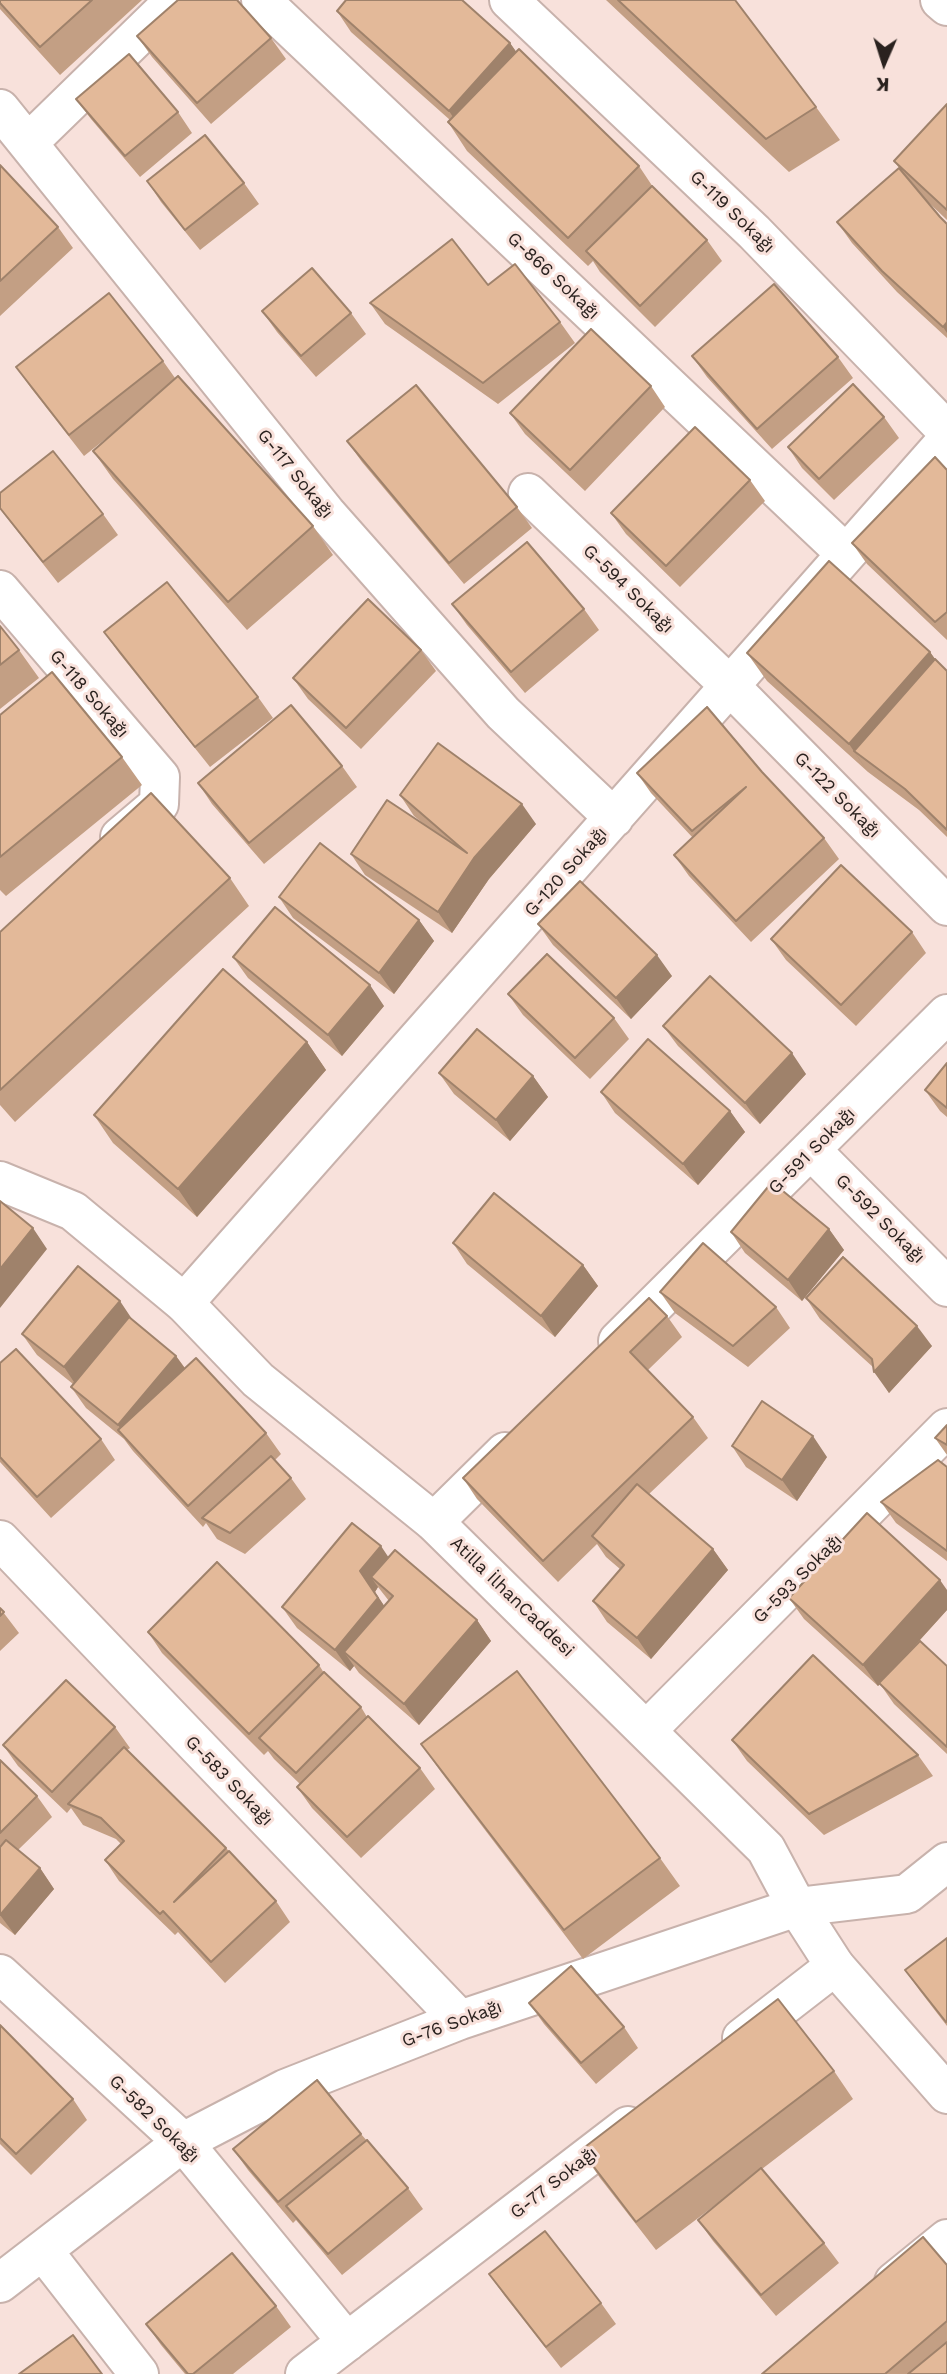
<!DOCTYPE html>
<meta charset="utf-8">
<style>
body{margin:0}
#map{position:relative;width:947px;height:2374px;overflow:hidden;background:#f8e1db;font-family:"Work Sans",sans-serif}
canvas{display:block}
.north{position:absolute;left:849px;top:28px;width:70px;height:70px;-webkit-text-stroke:5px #f8e1db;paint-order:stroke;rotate:183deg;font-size:19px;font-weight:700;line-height:28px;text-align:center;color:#2a221f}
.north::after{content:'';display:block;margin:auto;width:24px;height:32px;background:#2a221f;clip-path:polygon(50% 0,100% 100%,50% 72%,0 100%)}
</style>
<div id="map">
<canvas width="947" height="2374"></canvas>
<div class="north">K</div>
</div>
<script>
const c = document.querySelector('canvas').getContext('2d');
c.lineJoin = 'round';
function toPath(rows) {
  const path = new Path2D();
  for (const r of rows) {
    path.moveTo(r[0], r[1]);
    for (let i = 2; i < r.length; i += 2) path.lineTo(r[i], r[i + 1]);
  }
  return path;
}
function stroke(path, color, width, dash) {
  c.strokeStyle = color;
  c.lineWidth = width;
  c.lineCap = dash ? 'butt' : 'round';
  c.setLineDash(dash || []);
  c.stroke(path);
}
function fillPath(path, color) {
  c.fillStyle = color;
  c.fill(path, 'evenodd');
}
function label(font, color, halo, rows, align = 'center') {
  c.font = font + ' "Work Sans",sans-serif';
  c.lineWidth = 6;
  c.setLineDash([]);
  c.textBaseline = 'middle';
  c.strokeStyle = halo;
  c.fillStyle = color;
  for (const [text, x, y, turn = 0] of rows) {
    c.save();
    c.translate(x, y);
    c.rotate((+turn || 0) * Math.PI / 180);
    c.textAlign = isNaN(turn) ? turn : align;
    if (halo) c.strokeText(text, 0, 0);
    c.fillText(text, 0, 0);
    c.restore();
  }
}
const minor = toPath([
 [261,0,845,553],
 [509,0,754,232,947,431],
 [940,0,947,6],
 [0,109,326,513,503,713,614,818],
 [28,143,175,0],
 [528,493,728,684,947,906],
 [0,590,160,777,159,804,120,837],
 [812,1151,947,1287],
 [184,1303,947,440],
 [618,1341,947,1014],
 [434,1522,505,1452],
 [0,1540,460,2020],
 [648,1729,947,1428],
 [0,1974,183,2142,347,2342],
 [742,2038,835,1966],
 [44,2252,139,2374],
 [894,2282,947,2239],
 [0,2283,183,2142,285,2089,460,2020,797,1907,907,1894,947,1862],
 [305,2374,628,2126]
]);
const major = toPath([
 [0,1181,73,1211,184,1303,258,1380,434,1522,766,1849,797,1907,835,1966,947,2094]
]);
const wall = toPath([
 [0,0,142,0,60,75,0,9],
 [606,0,735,0,816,107,840,140,789,172],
 [337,11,510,43,516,52,639,166,653,187,707,240,722,261,655,327,600,272,593,261,588,266,467,151,448,122,450,120,351,32],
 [137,36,271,38,286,59,211,124,152,57],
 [76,99,178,112,192,133,140,177,91,119],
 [947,104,947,220,926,200,947,224,947,338,897,292,852,243,837,222,899,168,894,161],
 [0,165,58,227,73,248,0,316],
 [147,181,244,183,259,204,200,250,161,202],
 [488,285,560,322,575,343,498,404,385,324,370,303],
 [262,311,351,313,366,334,316,377,277,332],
 [692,356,838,357,853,378,772,449,707,377],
 [163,361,175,378,313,526,333,555,247,630,113,479,93,451,118,429,84,456,31,388,16,367],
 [651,386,665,407,585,491,525,434,510,413],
 [884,417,899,438,834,500,802,468,788,447],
 [347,441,517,507,532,528,464,584,362,462],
 [947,470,947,640,867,564,852,543],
 [750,480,765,501,680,587,626,534,611,513],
 [0,493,103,514,118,535,58,583,0,509],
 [452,604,584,609,599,630,525,693,467,625],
 [0,626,19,650,39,678,0,709],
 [104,632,258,697,273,718,210,767,119,653],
 [421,650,436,671,361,749,308,699,293,678],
 [930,652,935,659,947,671,947,837,919,810,868,772,767,681,747,653],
 [0,715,122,757,142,785,6,896,0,890],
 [342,766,357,787,264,864,212,804,198,783],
 [762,772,824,838,839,859,751,942,689,876,674,855,693,838,651,793,637,773],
 [400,795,536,824,489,879,452,933,365,875,351,854,425,825,414,816],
 [230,878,249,906,15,1122,0,1105,0,932],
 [279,897,419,920,434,941,394,994,293,918],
 [538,924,672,976,631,1019,553,945],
 [912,932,926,953,856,1026,786,960,771,939],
 [233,957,384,1006,342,1056,248,978],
 [508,994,614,1018,629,1039,590,1079,523,1015],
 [663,1026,806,1074,760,1124,678,1046],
 [307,1042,326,1070,197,1217,113,1143,94,1115],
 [947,1063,947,1117,940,1111,925,1090],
 [439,1073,533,1076,548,1097,510,1141,454,1094],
 [601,1092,730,1111,745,1132,698,1185,615,1113],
 [829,1229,844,1250,802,1301,745,1253,731,1232],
 [453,1243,583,1265,598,1286,555,1337,467,1264],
 [660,1292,776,1307,790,1328,748,1367,675,1313],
 [806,1298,932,1346,889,1393,874,1368,820,1319],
 [667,1316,682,1337,648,1370,693,1417,708,1438,649,1494,713,1549,728,1570,651,1659,607,1622,593,1601,620,1569,606,1557,597,1544,558,1582,477,1499,463,1478],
 [134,1321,176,1356,185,1368,266,1433,281,1454,275,1460,291,1478,306,1499,245,1554,217,1539,206,1523,203,1527,133,1451,124,1439,86,1408,71,1387,73,1384,37,1355,22,1334],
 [0,1363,101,1439,115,1460,51,1518,0,1462],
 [947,1425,947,1455,935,1438],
 [732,1446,827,1457,797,1501,746,1467],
 [947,1467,947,1561,896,1523,881,1502],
 [388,1557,477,1620,491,1641,419,1725,359,1673,354,1666,350,1671,297,1628,282,1607],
 [378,1587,389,1601,384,1606,375,1592],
 [789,1598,947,1610,902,1660,947,1666,947,1754,894,1704,880,1684,878,1686,804,1619],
 [0,1608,19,1633,0,1651],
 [148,1632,319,1665,324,1673,361,1707,367,1717,420,1768,435,1789,361,1858,312,1808,297,1787,300,1784,274,1759,268,1751,264,1755,162,1653],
 [115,1727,130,1748,127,1750,226,1848,276,1901,290,1922,225,1983,178,1932,175,1935,119,1881,105,1860,121,1844,116,1839,83,1825,71,1808,67,1813,18,1766,3,1745],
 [732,1740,918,1755,933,1776,824,1835,747,1761],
 [421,1744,660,1858,680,1886,583,1959,441,1772],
 [0,1760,37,1796,52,1817,18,1850,40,1868,54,1889,15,1935,0,1923],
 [947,1938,947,2026,920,1991,905,1970],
 [529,2003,624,2027,638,2048,596,2084,544,2024],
 [0,2025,73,2099,87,2120,31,2175,0,2144],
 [834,2071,853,2099,762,2169,824,2243,839,2263,776,2316,713,2241,698,2220,739,2187,656,2250,600,2178,581,2150],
 [361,2134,408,2188,423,2209,342,2275,296,2220,293,2223,248,2170,233,2149],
 [947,2265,947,2374,762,2374],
 [489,2274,601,2303,616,2324,561,2368,504,2295],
 [276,2306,291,2327,233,2374,185,2374,161,2345,146,2324]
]);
const shadedWall = toPath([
 [510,43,525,64,463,132,449,111],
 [947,322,947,333,943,327],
 [930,652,947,676,854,751,868,772,849,744],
 [522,804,536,824,489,879,452,933,438,912,474,858],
 [419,920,434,941,394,994,379,973],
 [657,955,672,976,631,1019,616,998],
 [370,985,384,1006,342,1056,328,1035],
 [307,1042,326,1070,197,1217,178,1189],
 [792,1053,806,1074,760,1124,745,1103],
 [533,1076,548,1097,510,1141,496,1120],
 [730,1111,745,1132,698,1185,683,1164],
 [33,1228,47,1249,0,1308,0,1269],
 [829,1229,844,1250,802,1301,788,1280],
 [583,1265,598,1286,555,1337,541,1316],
 [120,1301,134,1322,78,1388,64,1367],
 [917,1326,932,1346,889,1393,874,1372],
 [176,1356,191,1377,133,1446,118,1425],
 [813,1436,827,1457,797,1501,782,1480],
 [381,1546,395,1567,371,1577,378,1587,375,1592,393,1619,344,1652,354,1666,350,1671,335,1650,360,1571],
 [713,1549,728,1570,651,1659,637,1638],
 [940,1580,947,1590,947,1610,878,1686,863,1665],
 [477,1620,491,1641,419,1725,404,1704],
 [40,1868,54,1889,15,1935,0,1915]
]);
const building = toPath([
 [0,0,92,0,40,47,0,3,0,0],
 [178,0,237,0,271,38,197,103,137,36,178,0],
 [346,0,462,0,510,43,449,111,337,11,346,0],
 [618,0,735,0,816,107,766,139,618,0],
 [519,49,639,166,568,238,448,122,519,49],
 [129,54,178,112,125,156,76,99,129,54],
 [947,104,947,210,894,161,947,104],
 [205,135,244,183,185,230,147,181,205,135],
 [0,165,58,227,0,281,0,165],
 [899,168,940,217,947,224,947,322,943,327,882,271,837,222,899,168],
 [652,186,707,240,640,306,586,251,652,186],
 [452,239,488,285,515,264,560,322,483,383,370,303,452,239],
 [312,268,351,313,301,356,262,311,312,268],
 [774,284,838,357,757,429,692,356,774,284],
 [109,293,163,361,69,435,16,367,109,293],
 [591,329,651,386,570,470,510,413,591,329],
 [178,376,313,526,228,602,93,451,178,376],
 [853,384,884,417,819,479,788,447,853,384],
 [416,385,517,507,449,563,347,441,416,385],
 [695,427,750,480,666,566,611,513,695,427],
 [53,451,103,514,43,562,0,508,0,493,53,451],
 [935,457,947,470,947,612,935,622,852,543,935,457],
 [527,542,584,609,511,672,452,604,527,542],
 [829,561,930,652,849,744,747,653,829,561],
 [167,582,258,697,195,747,104,632,167,582],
 [368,599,421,650,346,728,293,678,368,599],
 [0,626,19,650,0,665,0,626],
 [935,659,947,671,947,830,905,789,854,751,935,659],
 [52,672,122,757,0,857,0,715,52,672],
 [291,705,342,766,249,843,198,783,291,705],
 [707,707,762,772,824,838,736,921,674,855,746,787,692,831,637,773,707,707],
 [438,743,522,804,474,858,438,912,351,854,387,800,467,853,400,795,438,743],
 [151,793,230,878,0,1090,0,932,151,793],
 [320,843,419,920,379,973,279,897,320,843],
 [841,865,912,932,841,1005,771,939,841,865],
 [580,881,657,955,616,998,538,924,580,881],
 [275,907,370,985,328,1035,233,957,275,907],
 [547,954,614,1018,575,1058,508,994,547,954],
 [223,969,307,1042,178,1189,94,1115,223,969],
 [710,976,792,1053,745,1103,663,1026,710,976],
 [477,1029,533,1076,496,1120,439,1073,477,1029],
 [648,1039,730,1111,683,1164,601,1092,648,1039],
 [947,1063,947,1108,925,1090,947,1063],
 [772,1182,829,1229,788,1280,731,1232,772,1182],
 [494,1193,583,1265,541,1316,453,1243,494,1193],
 [0,1201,33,1228,0,1269,0,1201],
 [703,1243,776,1307,733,1346,660,1292,703,1243],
 [843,1257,917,1326,874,1372,872,1359,806,1298,843,1257],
 [78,1266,120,1301,64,1367,22,1334,78,1266],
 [649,1298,667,1316,630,1352,693,1417,543,1561,463,1478,649,1298],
 [129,1317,176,1356,118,1425,71,1387,129,1317],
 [16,1349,101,1439,37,1497,0,1457,0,1363,16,1349],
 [196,1358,266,1433,188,1506,118,1430,196,1358],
 [762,1401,813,1436,782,1480,732,1446,762,1401],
 [947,1425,947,1445,935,1438,947,1425],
 [271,1456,291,1478,230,1533,202,1518,271,1456],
 [938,1460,947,1467,947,1551,881,1502,938,1460],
 [637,1484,713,1549,637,1638,593,1601,624,1565,592,1536,637,1484],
 [867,1513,940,1580,863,1665,789,1598,867,1513],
 [352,1523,381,1546,360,1571,378,1598,335,1650,282,1607,352,1523],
 [395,1550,477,1620,404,1704,344,1652,393,1596,371,1577,395,1550],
 [217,1562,319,1665,249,1734,148,1632,217,1562],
 [0,1608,4,1612,0,1616,0,1608],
 [920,1641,947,1666,947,1747,879,1683,920,1641],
 [813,1655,918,1755,809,1814,732,1740,813,1655],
 [517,1671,660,1858,564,1930,421,1744,517,1671],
 [324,1672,361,1707,296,1773,259,1738,324,1672],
 [66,1680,115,1727,52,1792,3,1745,66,1680],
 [368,1716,420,1768,347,1837,297,1787,368,1716],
 [124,1747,226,1848,174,1902,229,1851,276,1901,211,1962,163,1911,160,1914,105,1860,124,1841,101,1818,68,1804,124,1747],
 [0,1760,37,1796,0,1833,0,1760],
 [6,1840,40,1868,0,1915,0,1847,6,1840],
 [947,1938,947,2021,946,2022,905,1970,947,1938],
 [571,1966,624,2027,581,2063,529,2003,571,1966],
 [778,1999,834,2071,636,2222,581,2150,778,1999],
 [0,2025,73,2099,16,2154,0,2138,0,2025],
 [317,2080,361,2134,278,2202,233,2149,317,2080],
 [367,2140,408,2188,328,2254,286,2206,367,2140],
 [761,2168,824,2243,761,2295,698,2220,761,2168],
 [545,2231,601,2303,546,2347,489,2274,545,2231],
 [923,2237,947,2265,947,2321,885,2374,762,2374,923,2237],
 [232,2253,276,2306,193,2374,188,2374,146,2324,232,2253],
 [73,2335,102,2374,19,2374,73,2335],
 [947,2342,947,2374,908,2374,947,2342]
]);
const streetNames = [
 ["G-119 Sokağı",732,212,44],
 ["G-866 Sokağı",553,276,43],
 ["G-117 Sokağı",295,474,51],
 ["G-594 Sokağı",628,589,44],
 ["G-118 Sokağı",89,694,49],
 ["G-122 Sokağı",837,795,45],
 ["G-120 Sokağı",566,872,-48],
 ["G-591 Sokağı",812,1151,-45],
 ["G-592 Sokağı",880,1219,45],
 ["G-593 Sokağı",798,1579,-45],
 ["Atilla İlhanCaddesi",512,1597,44],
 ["G-583 Sokağı",229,1781,46],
 ["G-76 Sokağı",452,2024,-20],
 ["G-582 Sokağı",154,2119,44],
 ["G-77 Sokağı",554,2183,-38]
];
stroke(minor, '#c8b2ac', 42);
stroke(major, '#c8b2ac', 42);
stroke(minor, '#fff', 38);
stroke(major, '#fff', 38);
fillPath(wall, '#c39f84');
fillPath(shadedWall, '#9f826b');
fillPath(building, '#e3b999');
stroke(building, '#9f826b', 2);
label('18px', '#2a221f', '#f8e1db', streetNames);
</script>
